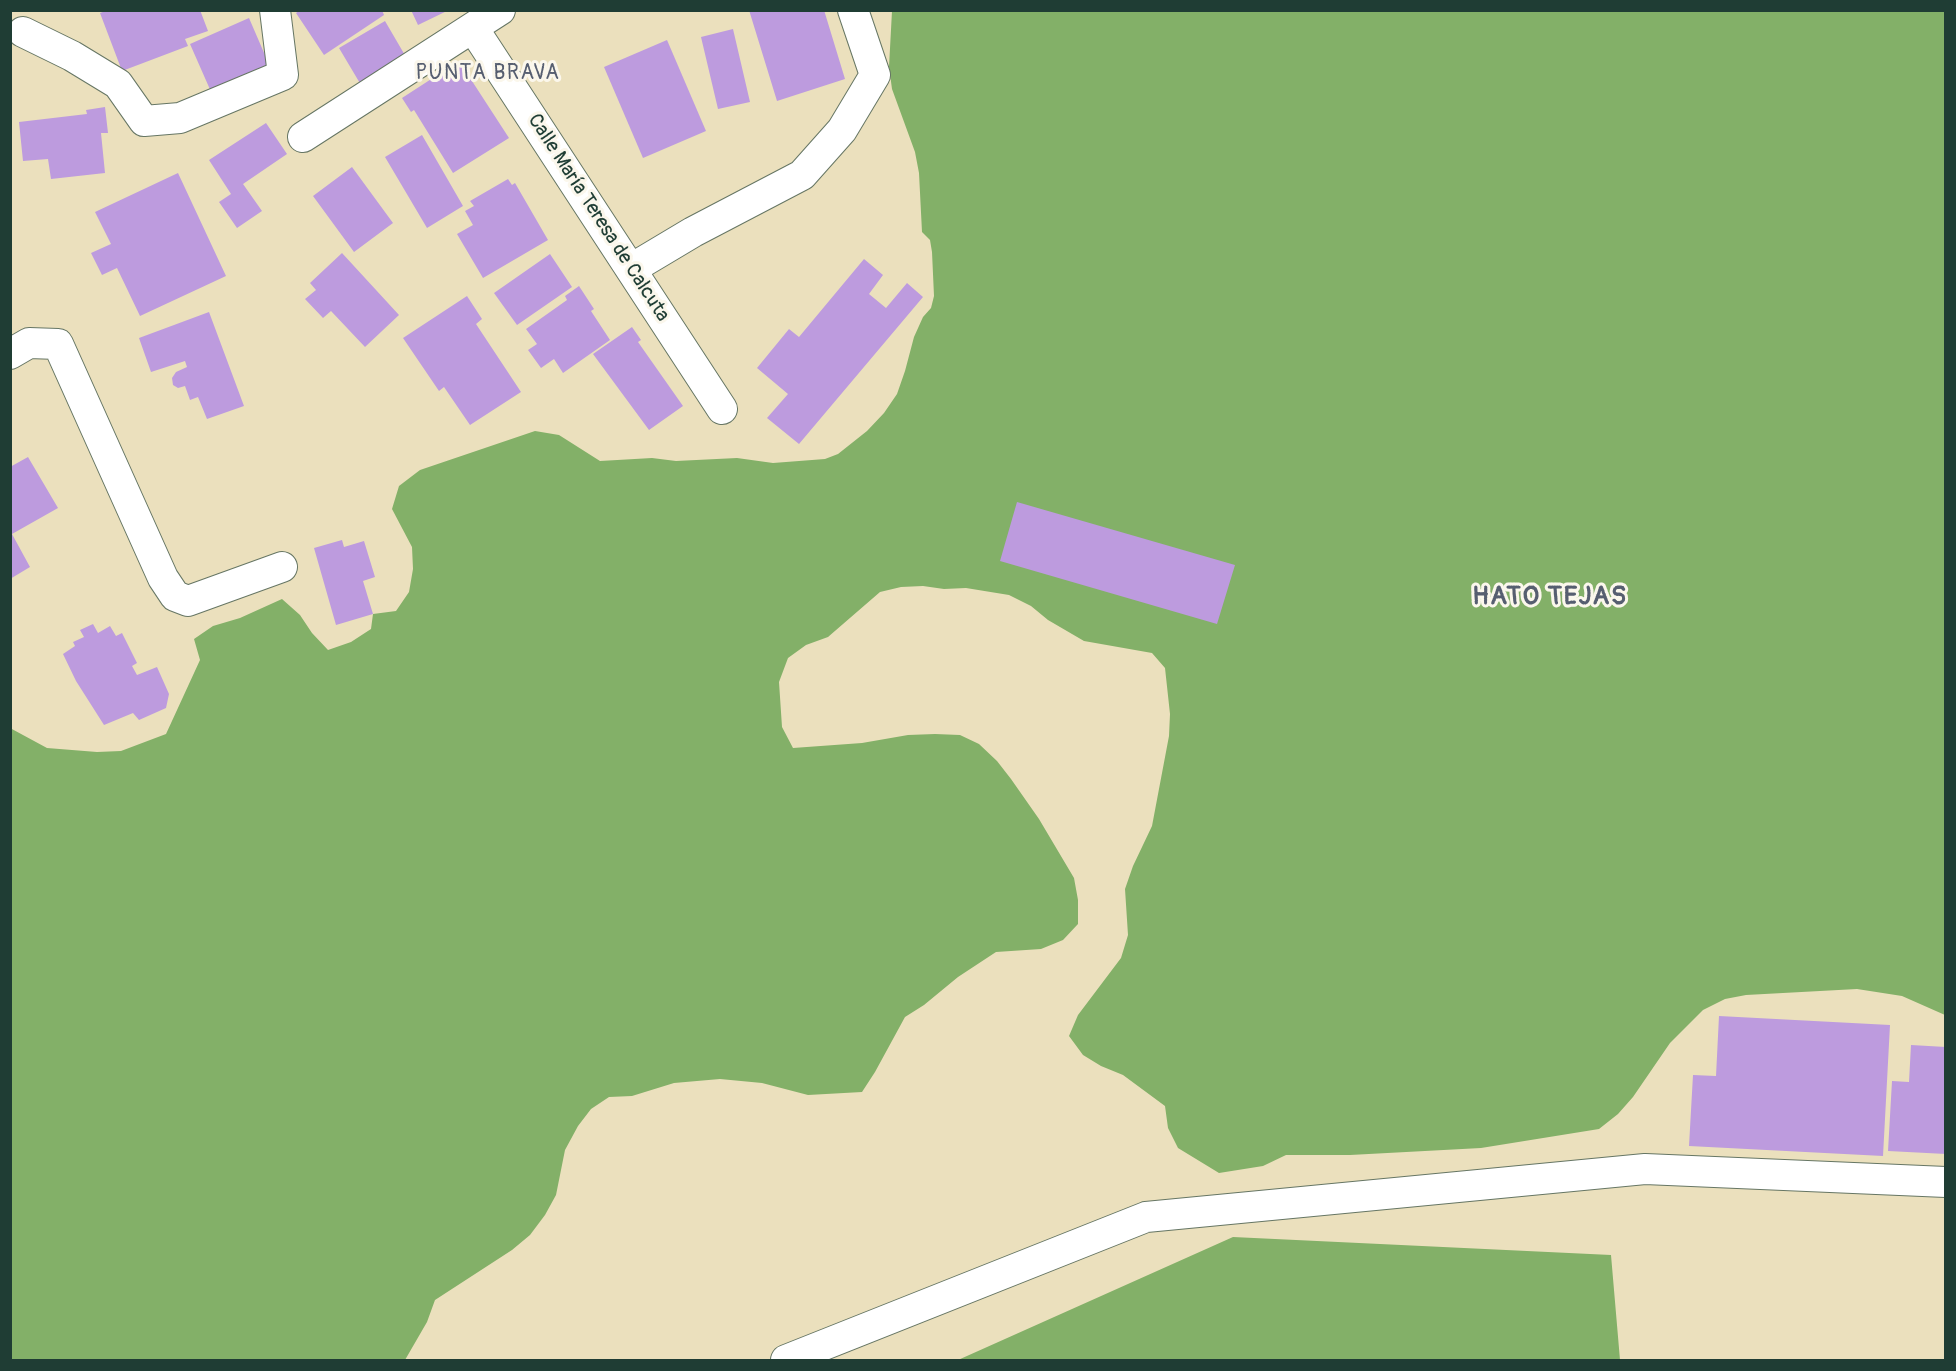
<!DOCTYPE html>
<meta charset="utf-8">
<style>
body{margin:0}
#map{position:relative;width:1956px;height:1371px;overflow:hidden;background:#ebe0bd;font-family:Pangolin,sans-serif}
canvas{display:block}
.frame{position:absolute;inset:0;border:12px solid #1f3d34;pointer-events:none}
</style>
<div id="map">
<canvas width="1956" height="1371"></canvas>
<div class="frame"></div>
</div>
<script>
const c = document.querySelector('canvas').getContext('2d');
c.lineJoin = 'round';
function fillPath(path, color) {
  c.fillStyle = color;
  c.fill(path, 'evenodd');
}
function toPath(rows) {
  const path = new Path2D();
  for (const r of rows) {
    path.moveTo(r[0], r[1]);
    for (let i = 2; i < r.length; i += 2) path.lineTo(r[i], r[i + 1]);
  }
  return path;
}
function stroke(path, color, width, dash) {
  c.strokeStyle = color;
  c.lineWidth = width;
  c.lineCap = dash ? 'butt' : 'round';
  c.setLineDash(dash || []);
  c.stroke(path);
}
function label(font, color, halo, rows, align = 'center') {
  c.font = font + ' Pangolin,sans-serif';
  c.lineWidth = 6;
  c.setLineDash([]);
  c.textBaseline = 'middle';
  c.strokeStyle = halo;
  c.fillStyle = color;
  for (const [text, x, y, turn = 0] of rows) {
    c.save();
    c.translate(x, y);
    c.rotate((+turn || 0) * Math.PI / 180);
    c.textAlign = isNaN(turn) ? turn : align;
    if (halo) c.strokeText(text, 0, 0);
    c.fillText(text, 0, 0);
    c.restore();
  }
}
const forest = toPath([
 [892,11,1945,11,1945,1015,1902,996,1857,989,1746,995,1725,999,1703,1010,1670,1043,1633,1097,1618,1114,1599,1129,1481,1148,1350,1155,1286,1155,1263,1166,1219,1173,1178,1148,1168,1128,1165,1106,1123,1075,1101,1066,1083,1055,1069,1036,1078,1015,1121,958,1128,935,1125,889,1133,866,1152,826,1169,736,1170,714,1165,668,1152,653,1084,641,1048,620,1031,606,1009,595,966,588,944,589,923,586,901,587,880,592,828,637,806,645,788,658,779,682,782,727,793,748,862,743,908,735,935,734,960,735,979,744,997,761,1011,779,1039,819,1074,878,1078,900,1078,924,1063,940,1041,949,996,952,958,977,924,1005,905,1017,875,1072,862,1092,808,1095,762,1083,720,1079,674,1083,632,1096,609,1097,591,1109,578,1126,565,1150,556,1195,545,1215,530,1235,512,1250,435,1300,427,1322,405,1360,11,1360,10,728,47,748,97,752,121,751,166,734,200,660,194,639,213,626,240,618,282,599,300,615,312,633,328,650,351,642,371,629,373,614,396,611,409,592,413,569,412,547,392,509,399,486,420,470,535,431,559,435,600,461,652,458,676,461,737,458,773,463,825,459,838,454,867,431,884,413,897,394,905,371,914,337,923,317,931,308,934,296,932,252,930,240,922,232,919,173,915,152,892,89,889,67],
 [1233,1237,1611,1255,1620,1360,958,1360]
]);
const building = toPath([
 [108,10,200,10,208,31,185,39,188,46,122,71,100,13],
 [300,10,382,10,384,15,324,55,296,13],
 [411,10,449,10,418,25],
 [749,10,824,10,845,79,777,101],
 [249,18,271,69,212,94,190,44],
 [385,21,406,57,361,85,339,48],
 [733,29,750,102,718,109,701,37],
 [667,40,706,131,643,158,604,67],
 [459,61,509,138,453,173,414,110,411,112,402,98],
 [105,107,108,133,101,133,105,173,51,179,48,159,23,161,19,122,87,114,86,110],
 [266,123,287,154,243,184,262,211,237,228,219,202,231,194,209,160],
 [422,135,463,206,427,228,385,157],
 [352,167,393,223,354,252,313,196],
 [178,173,226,276,140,316,117,268,102,275,91,253,111,244,95,212],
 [508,179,512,185,515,183,548,240,483,278,457,234,473,225,465,211,474,206,470,201],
 [342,253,399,315,365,347,331,311,323,318,305,299,316,290,310,283],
 [550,254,572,287,517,325,494,293],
 [864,259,883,275,869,294,886,308,907,283,923,297,799,444,767,418,788,394,757,368,789,329,799,337],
 [579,286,594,309,591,311,610,340,563,373,554,359,541,368,528,350,537,344,526,329,567,300,565,296],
 [467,296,482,319,476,324,521,392,470,425,444,387,439,391,403,338],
 [209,312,244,406,207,419,198,397,190,400,185,386,178,388,173,385,172,378,176,372,187,367,185,361,151,372,139,338],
 [632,327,641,340,638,342,683,406,649,430,593,354],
 [28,457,58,508,12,534,30,567,10,579,10,467],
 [1017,502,1235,565,1217,624,1000,561],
 [342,540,344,547,364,541,375,577,363,581,373,614,336,625,314,548],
 [93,624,98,633,110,626,116,636,122,633,137,663,132,666,137,675,157,667,169,694,166,708,139,720,133,713,104,725,76,681,63,654,75,646,73,642,84,637,80,630],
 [1719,1016,1890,1025,1883,1156,1689,1146,1693,1075,1716,1076],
 [1911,1045,1946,1047,1946,1154,1888,1151,1892,1081,1909,1082]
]);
const street = toPath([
 [473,28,722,409],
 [23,32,72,56,118,84,144,121,180,118,283,75,275,10],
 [303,137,500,10],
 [631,269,693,232,802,175,842,130,875,75,853,10],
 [10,354,29,343,58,344,163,578,175,596,188,601,282,567],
 [786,1360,1146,1217,1645,1169,1946,1182]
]);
const streetNames = [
 ["Calle María Teresa de Calcuta",598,218,57]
];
const neighbourhoodNames = [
 ["PUNTA BRAVA",488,74]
];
const districtNames = [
 ["HATO TEJAS",1550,597]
];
fillPath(forest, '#83b068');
fillPath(building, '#bd9bde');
stroke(street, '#667664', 32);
stroke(street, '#fff', 30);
label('20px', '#1f3d34', '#fbf7ec', streetNames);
c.letterSpacing = '1.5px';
label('21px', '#565e70', '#fbf7ec', neighbourhoodNames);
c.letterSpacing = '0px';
c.letterSpacing = '1.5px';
label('bold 26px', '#565e70', '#fbf7ec', districtNames);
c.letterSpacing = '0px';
</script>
